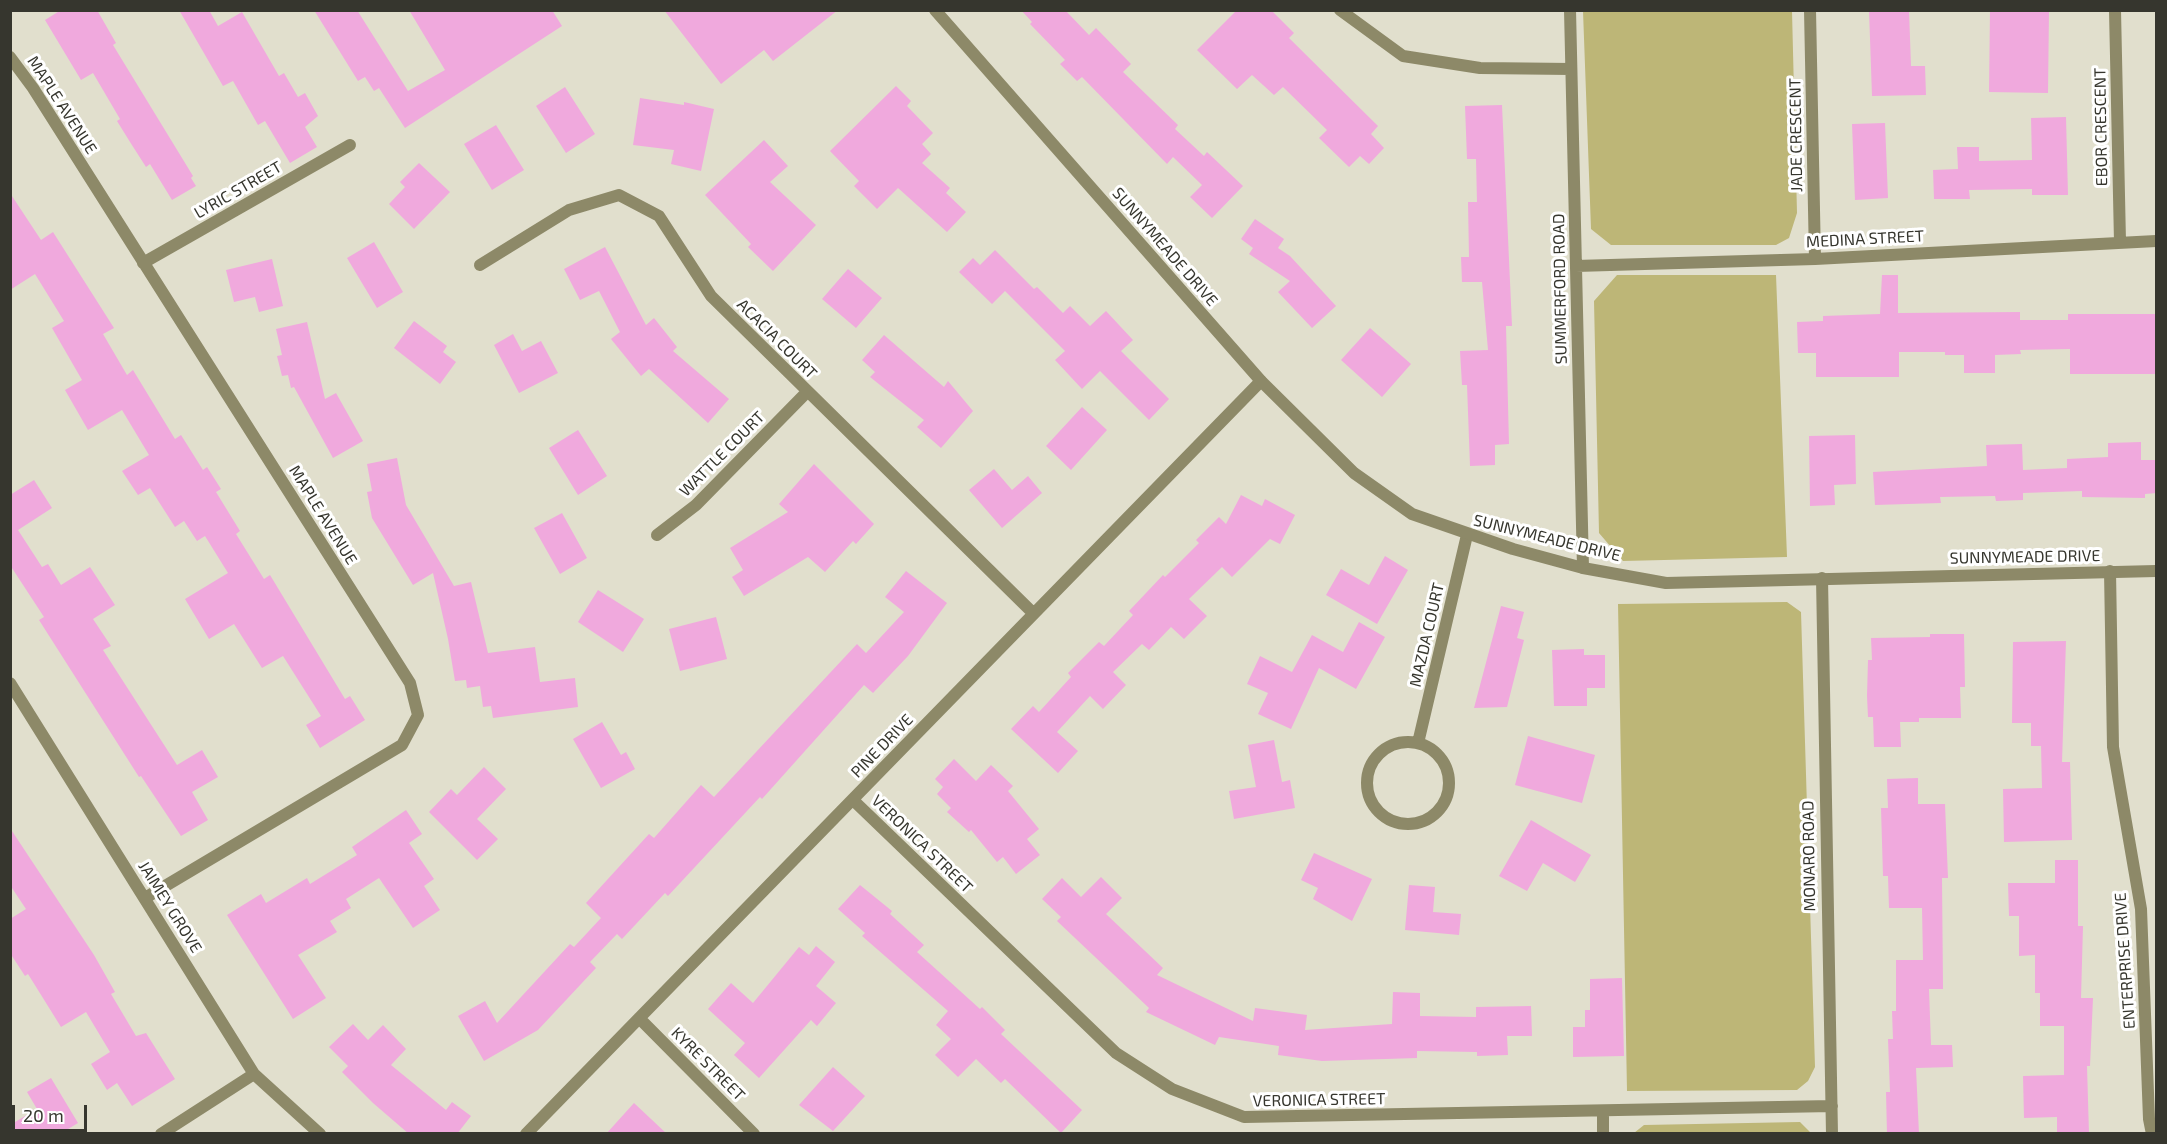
<!DOCTYPE html>
<style>
body{margin:0}
#map{position:relative;width:2167px;height:1144px;overflow:hidden;background:#e1dfcd;font-family:"Exo 2",sans-serif}
canvas{display:block}
.frame{position:absolute;inset:0;border:12px solid #36362e;pointer-events:none}
.scale{position:absolute;left:12px;top:1105px;width:75px;height:27px;box-sizing:border-box;border:3px solid #36362e;border-top:0;padding-left:8px;font-size:18px;line-height:21px;white-space:nowrap;color:#36362e;-webkit-text-stroke:4px #fff;paint-order:stroke}
</style>
<div id="map">
<canvas width="2167" height="1144"></canvas>
<div class="frame"></div>
<div class="scale">20 m</div>
</div>
<script>
const c = document.querySelector('canvas').getContext('2d');
c.lineJoin = 'round';
function fillPath(path, color) {
  c.fillStyle = color;
  c.fill(path, 'evenodd');
}
function toPath(rows) {
  const path = new Path2D();
  for (const r of rows) {
    if (r.length === 3) {
      path.moveTo(r[0] + r[2], r[1]);
      path.arc(r[0], r[1], r[2], 0, 2 * Math.PI);
      continue;
    }
    path.moveTo(r[0], r[1]);
    for (let i = 2; i < r.length; i += 2) path.lineTo(r[i], r[i + 1]);
  }
  return path;
}
function stroke(path, color, width, dash) {
  c.strokeStyle = color;
  c.lineWidth = width;
  c.lineCap = dash ? 'butt' : 'round';
  c.setLineDash(dash || []);
  c.stroke(path);
}
function label(font, color, halo, rows, align = 'center') {
  c.font = font + ' "Exo 2",sans-serif';
  c.lineWidth = 6;
  c.setLineDash([]);
  c.textBaseline = 'middle';
  c.strokeStyle = halo;
  c.fillStyle = color;
  for (const [text, x, y, turn = 0] of rows) {
    c.save();
    c.translate(x, y);
    c.rotate((+turn || 0) * Math.PI / 180);
    c.textAlign = isNaN(turn) ? turn : align;
    if (halo) c.strokeText(text, 0, 0);
    c.fillText(text, 0, 0);
    c.restore();
  }
}
const green = toPath([
 [1583,11,1792,11,1797,213,1789,238,1776,245,1611,245,1591,229],
 [1617,275,1776,275,1787,557,1623,561,1599,533,1594,301],
 [1787,602,1801,612,1815,1067,1808,1081,1797,1090,1627,1091,1618,604],
 [1800,1122,1811,1133,1634,1133,1644,1125]
]);
const building = toPath([
 [61,10,97,10,116,43,113,45,193,176,191,178,196,186,172,200,150,164,146,167,130,142,117,121,120,119,93,73,81,80,45,20],
 [179,10,209,10,218,26,242,12,279,76,284,73,298,97,305,93,318,116,305,127,317,147,290,163,265,121,258,125,233,81,223,86],
 [314,10,357,10,408,91,445,70,409,10,552,10,562,26,405,128,379,88,374,91,365,77,358,81],
 [664,10,838,10,773,61,764,50,721,84],
 [1021,10,1065,10,1089,35,1096,28,1131,64,1123,72,1178,125,1175,129,1204,156,1207,152,1243,186,1212,218,1190,197,1202,185,1173,157,1167,164,1082,77,1077,81,1060,64,1065,60,1030,24,1032,22],
 [1237,10,1271,10,1294,33,1289,38,1378,126,1371,134,1384,148,1369,164,1360,156,1349,167,1319,138,1327,130,1283,87,1274,95,1252,75,1237,89,1197,50],
 [1869,10,1909,10,1911,66,1925,66,1926,95,1872,96],
 [1990,10,2049,10,2048,93,1989,92],
 [896,86,911,101,907,106,933,133,922,144,931,154,922,163,950,188,946,193,966,212,947,232,898,188,877,209,854,186,859,181,830,151],
 [565,87,595,134,566,153,536,106],
 [640,98,684,105,684,102,714,109,701,171,671,164,674,150,633,145],
 [1502,105,1512,326,1506,326,1509,444,1495,445,1495,465,1470,466,1467,385,1462,385,1460,351,1488,350,1482,282,1462,282,1461,257,1469,257,1468,202,1477,202,1476,159,1467,159,1465,106],
 [2066,117,2068,195,2032,195,2032,189,1969,190,1970,199,1934,199,1933,170,1958,169,1957,147,1979,147,1979,161,2032,160,2031,118],
 [1885,123,1888,198,1855,200,1852,124],
 [496,125,524,170,492,190,464,144],
 [764,140,788,166,770,182,816,225,773,271,748,247,751,244,705,195],
 [419,163,450,192,414,229,389,204,405,187,400,182],
 [10,193,41,240,53,232,114,328,103,334,127,375,133,370,175,439,181,435,203,470,207,467,221,489,216,492,240,531,236,534,264,579,270,575,345,699,350,696,365,720,320,748,306,725,321,716,283,656,262,668,234,624,209,639,185,599,228,573,205,536,197,541,184,521,175,527,150,488,138,495,122,471,149,455,122,410,88,430,65,390,82,380,52,328,64,321,35,274,10,290],
 [1255,219,1284,239,1278,248,1290,256,1336,306,1312,328,1278,292,1290,281,1249,254,1253,248,1241,239],
 [374,242,403,292,377,308,347,258],
 [605,247,646,325,654,318,677,347,673,351,729,399,708,423,649,369,641,376,611,339,620,332,599,291,580,300,564,269],
 [995,250,1034,289,1037,287,1063,313,1070,306,1090,326,1106,311,1133,340,1121,351,1169,399,1149,420,1100,371,1082,389,1055,360,1065,351,1005,291,992,304,959,272,973,258,980,265],
 [272,259,283,306,259,312,255,297,234,302,226,270],
 [848,269,882,298,856,328,822,299],
 [1882,275,1898,275,1898,313,2020,312,2020,320,2068,320,2068,314,2157,314,2157,374,2070,374,2070,349,2020,350,2021,354,1995,355,1995,373,1964,373,1964,355,1945,355,1945,352,1899,352,1899,377,1816,377,1816,353,1798,353,1797,322,1823,321,1823,316,1880,314],
 [414,321,447,346,443,352,456,362,440,384,394,348],
 [307,322,325,399,336,393,363,441,333,458,294,387,291,388,288,375,282,376,277,356,282,355,276,329],
 [1370,328,1411,364,1382,397,1341,360],
 [513,334,522,351,541,341,558,373,519,393,494,345],
 [884,335,944,387,948,381,973,411,941,448,917,427,924,420,870,377,875,372,862,360],
 [1082,407,1107,430,1071,470,1046,446],
 [578,430,607,476,578,495,549,448],
 [1855,435,1856,484,1834,485,1835,505,1810,506,1809,436],
 [2141,442,2141,460,2157,460,2157,493,2145,494,2145,498,2082,497,2082,491,2023,493,2023,500,1996,501,1995,496,1940,497,1941,503,1875,505,1873,472,1987,466,1986,445,2022,444,2023,470,2067,468,2067,459,2108,457,2108,443],
 [397,458,406,505,454,586,471,582,488,653,535,647,540,682,575,678,578,707,493,718,491,706,483,707,480,686,467,688,466,680,455,681,448,639,433,573,413,585,372,518,367,492,372,491,367,464],
 [814,464,874,524,856,544,853,541,825,572,808,557,744,596,732,577,743,570,730,548,788,512,779,504],
 [994,469,1012,490,1028,476,1042,493,1002,528,969,490],
 [34,480,52,508,18,530,42,567,48,564,61,585,90,567,115,605,93,619,111,646,103,650,177,765,202,750,218,777,192,792,208,820,181,836,141,776,139,777,39,620,44,617,10,565,10,495],
 [1241,495,1262,506,1265,499,1295,515,1280,544,1270,539,1232,577,1222,567,1189,599,1207,616,1184,639,1171,627,1149,650,1142,644,1113,672,1126,685,1103,709,1090,696,1057,732,1078,751,1058,773,1011,729,1033,706,1039,712,1071,677,1068,673,1099,642,1104,646,1133,615,1129,611,1163,575,1165,577,1199,543,1196,540,1219,517,1226,524],
 [562,513,587,558,560,574,534,528],
 [1385,556,1408,570,1377,624,1326,595,1341,569,1369,585],
 [906,571,947,603,908,656,873,693,864,685,762,799,760,797,668,896,665,893,622,939,617,934,590,962,596,968,538,1030,484,1061,458,1016,485,1001,497,1023,570,944,574,947,601,918,586,903,649,834,654,838,701,785,714,797,857,644,866,653,904,612,885,597],
 [598,590,644,619,623,652,578,622],
 [1501,606,1524,612,1517,638,1524,640,1507,707,1474,708],
 [716,617,727,659,680,671,669,629],
 [1359,622,1385,637,1356,689,1319,668,1291,729,1258,714,1268,693,1247,684,1260,656,1292,672,1312,635,1343,652],
 [1930,634,1964,634,1965,687,1960,687,1961,718,1919,718,1919,722,1900,722,1901,747,1874,747,1873,717,1868,717,1867,696,1868,660,1872,660,1871,638,1930,637],
 [2066,641,2062,762,2070,762,2072,840,2004,842,2003,789,2042,788,2041,746,2031,746,2031,723,2012,723,2013,642],
 [1584,649,1584,655,1605,655,1605,688,1587,688,1587,706,1554,706,1552,650],
 [602,722,621,755,626,752,635,769,601,788,573,739],
 [1528,736,1595,755,1582,803,1515,785],
 [1274,740,1282,782,1290,780,1295,808,1234,819,1229,791,1256,787,1248,745],
 [954,759,976,781,991,765,1013,786,1008,791,1039,829,1027,839,1040,855,1016,874,1003,857,997,862,971,830,969,832,947,812,951,808,937,794,943,787,935,779],
 [484,767,506,789,477,819,498,839,477,860,429,812,451,789,457,795],
 [1918,778,1918,804,1945,804,1948,878,1942,878,1943,989,1929,989,1931,1045,1952,1045,1953,1067,1916,1068,1919,1134,1887,1134,1886,1092,1890,1092,1888,1039,1893,1039,1892,1011,1896,1011,1896,960,1923,960,1922,908,1889,908,1888,876,1883,876,1881,808,1888,808,1887,779],
 [406,810,422,834,409,843,434,879,424,886,440,910,413,928,379,878,346,899,351,908,330,921,337,932,298,955,326,998,293,1019,227,915,261,894,266,903,307,878,310,884,357,855,352,847],
 [1531,820,1591,855,1575,882,1543,863,1527,891,1499,876],
 [10,828,94,955,115,992,111,994,136,1036,146,1033,175,1079,132,1106,117,1083,107,1090,91,1064,110,1052,86,1012,61,1027,28,974,25,976,10,953,10,919,26,909,10,885],
 [1314,853,1372,879,1352,921,1313,899,1318,888,1301,880],
 [2055,860,2078,860,2078,926,2083,926,2081,998,2093,998,2090,1066,2087,1066,2089,1134,2057,1134,2057,1117,2024,1118,2023,1076,2064,1075,2064,1026,2040,1026,2040,993,2035,993,2035,955,2019,956,2019,916,2009,916,2008,883,2055,883],
 [1101,877,1122,898,1106,914,1163,968,1157,975,1253,1021,1255,1008,1307,1015,1305,1030,1392,1024,1393,992,1420,993,1420,1016,1476,1017,1476,1007,1531,1006,1532,1036,1507,1036,1508,1055,1477,1056,1477,1052,1417,1051,1417,1058,1322,1061,1278,1055,1279,1046,1219,1037,1215,1045,1146,1012,1149,1008,1057,921,1061,917,1042,899,1062,878,1081,897],
 [860,885,892,911,890,914,924,945,917,952,980,1009,982,1007,1005,1030,1001,1034,1082,1110,1061,1133,1005,1079,1001,1083,976,1059,958,1077,935,1055,951,1039,936,1025,948,1011,862,936,865,933,838,909],
 [1409,885,1435,887,1433,912,1461,914,1459,935,1405,930],
 [816,946,835,962,816,986,836,1003,817,1026,811,1020,759,1078,734,1055,745,1043,708,1009,731,983,753,1003,799,947,809,955],
 [1622,978,1624,1056,1573,1057,1573,1027,1585,1027,1585,1010,1590,1010,1590,979],
 [353,1024,368,1040,383,1025,406,1049,391,1065,446,1110,452,1102,471,1116,457,1134,409,1134,373,1103,342,1072,348,1066,329,1047],
 [833,1067,865,1096,833,1131,799,1105],
 [51,1078,78,1123,60,1134,10,1134,10,1125,37,1109,27,1092],
 [634,1103,667,1134,606,1134]
]);
const minor = toPath([
 [1340,10,1403,56,1480,68,1571,69],
 [1570,10,1583,568],
 [1810,10,1815,259],
 [2115,10,2120,242],
 [10,57,33,88,410,683,418,715,402,745,145,898],
 [143,263,350,145],
 [480,265,569,210,619,195,659,216,711,296,1032,612],
 [1576,266,1815,259,2156,241],
 [657,535,696,505,806,393],
 [2110,571,2113,747,2141,909,2149,1119,2152,1134],
 [1822,578,1832,1134],
 [10,683,254,1074,320,1134],
 [1408,783,41],
 [1418,743,1467,535],
 [853,800,1116,1053,1172,1089,1244,1117,1832,1106],
 [639,1018,754,1134],
 [1603,1111,1603,1134],
 [161,1134,254,1074],
 [526,1134,1261,381]
]);
const tertiary = toPath([
 [935,10,1261,381,1354,473,1412,514,1513,549,1583,568,1666,583,2156,571]
]);
const streetNames = [
 ["MAPLE AVENUE",62,105,57],
 ["EBOR CRESCENT",2101,127,-91],
 ["JADE CRESCENT",1796,135,-91],
 ["LYRIC STREET",238,190,-30],
 ["MEDINA STREET",1865,239,-3],
 ["SUNNYMEADE DRIVE",1165,247,49],
 ["SUMMERFORD ROAD",1560,289,-91],
 ["ACACIA COURT",777,339,45],
 ["WATTLE COURT",722,454,-45],
 ["MAPLE AVENUE",323,515,58],
 ["SUNNYMEADE DRIVE",1547,538,14],
 ["SUNNYMEADE DRIVE",2025,557,-1],
 ["MAZDA COURT",1427,635,-77],
 ["PINE DRIVE",882,746,-46],
 ["VERONICA STREET",922,844,44],
 ["MONARO ROAD",1809,856,-91],
 ["JAIMEY GROVE",170,907,58],
 ["ENTERPRISE DRIVE",2125,961,-94],
 ["KYRE STREET",708,1064,45],
 ["VERONICA STREET",1319,1100,-1]
];
fillPath(green, '#bdb677');
fillPath(building, '#f0a9dd');
stroke(minor, '#8d8968', 12);
stroke(tertiary, '#8d8968', 12);
label('16px', '#36362e', '#fff', streetNames);
</script>
